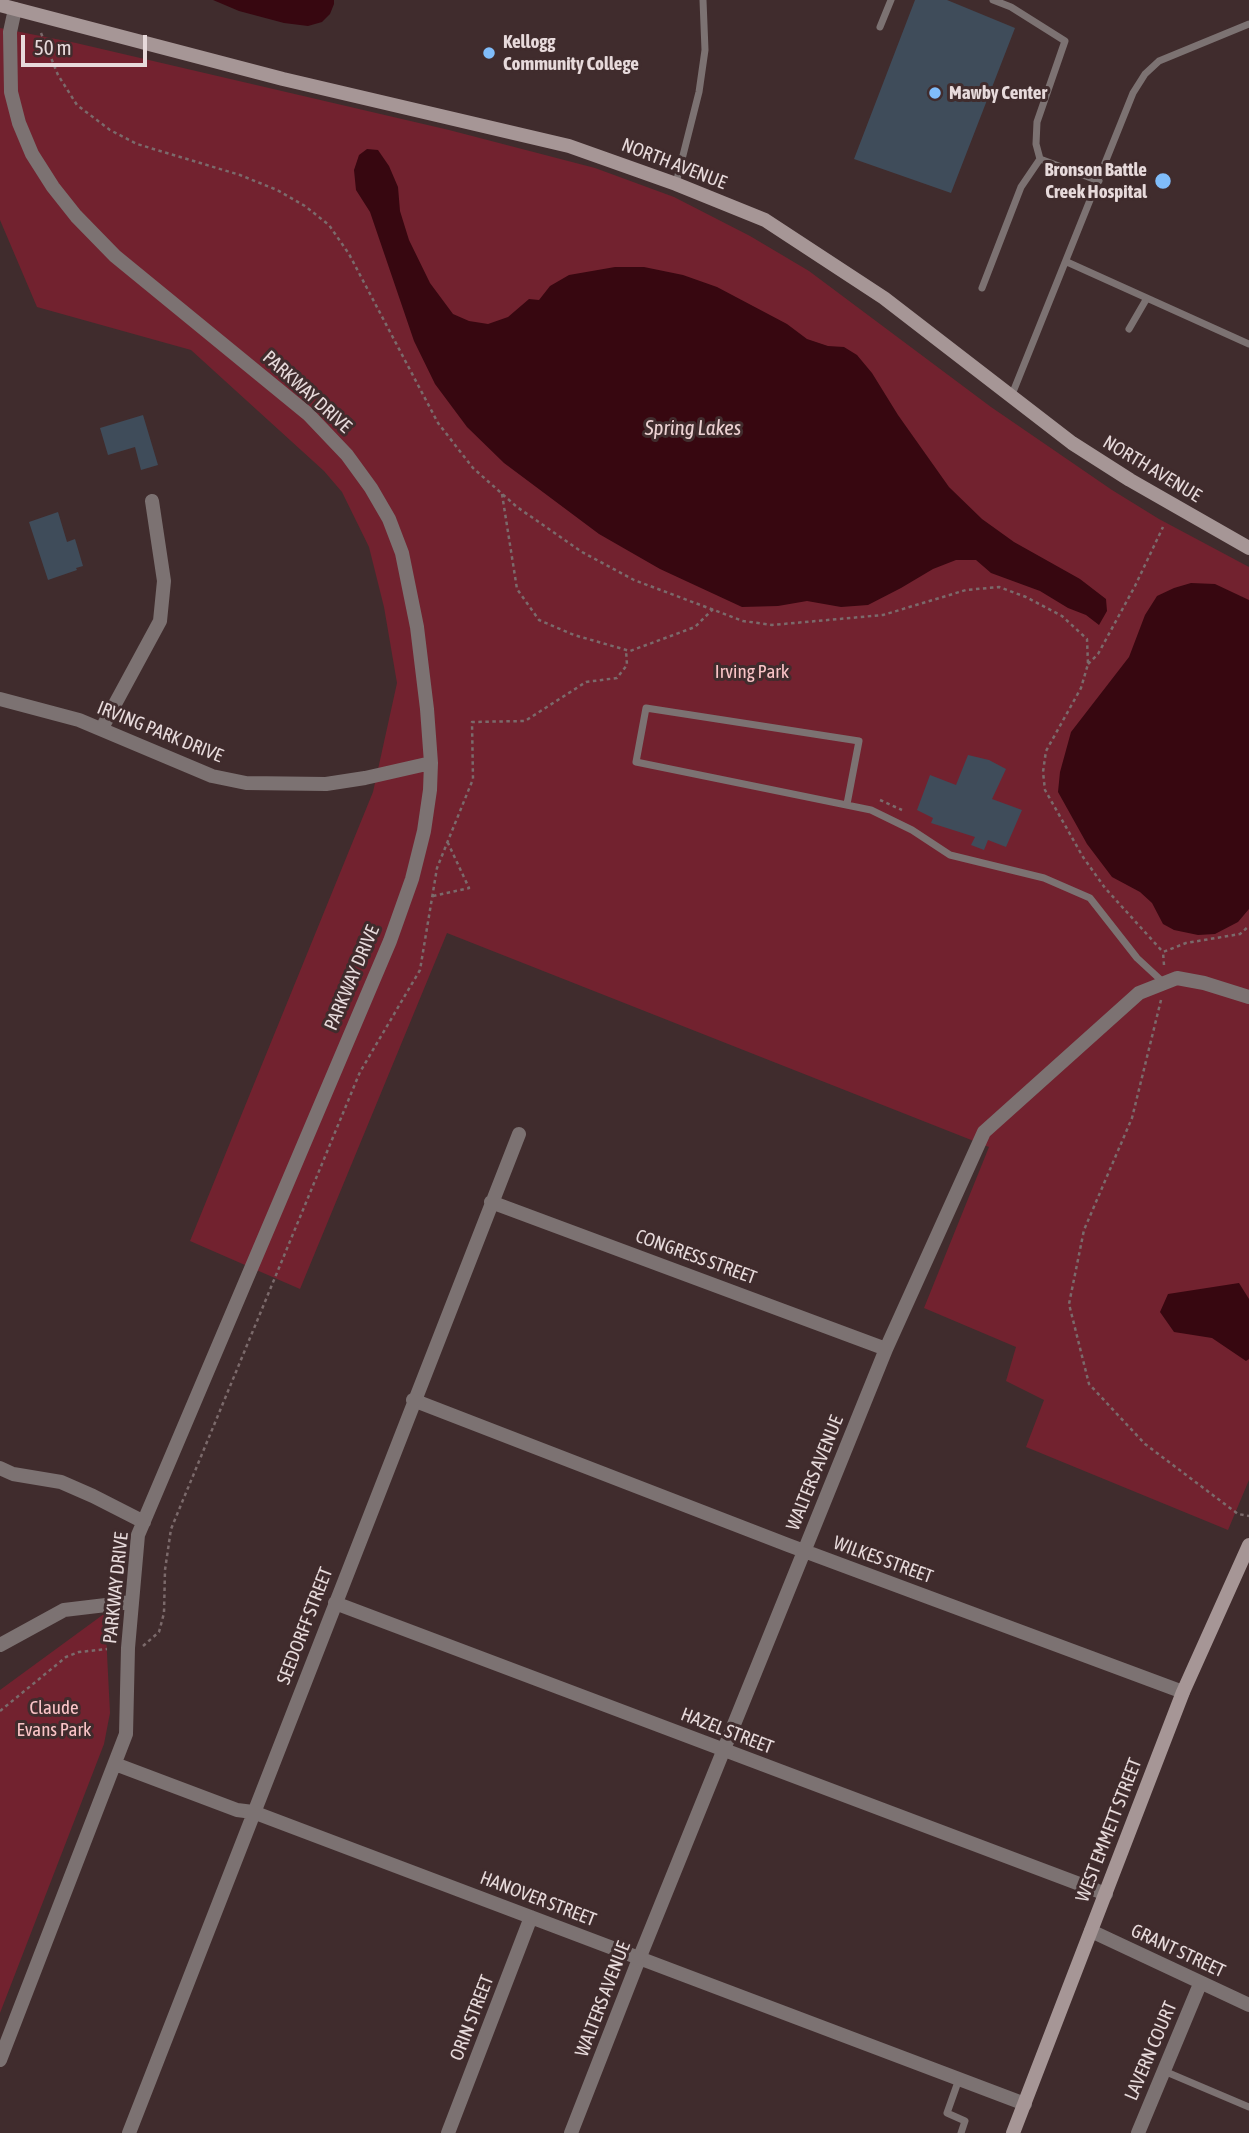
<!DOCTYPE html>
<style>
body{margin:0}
#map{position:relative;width:1249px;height:2133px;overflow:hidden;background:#402c2d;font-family:"Asap Condensed",sans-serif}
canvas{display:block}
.scale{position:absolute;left:21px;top:35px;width:126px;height:32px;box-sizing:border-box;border:4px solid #e7dadb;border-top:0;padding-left:9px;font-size:21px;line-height:24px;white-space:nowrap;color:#e7dadb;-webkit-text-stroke:5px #402c2d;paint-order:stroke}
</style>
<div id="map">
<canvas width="1249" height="2133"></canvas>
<div class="scale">50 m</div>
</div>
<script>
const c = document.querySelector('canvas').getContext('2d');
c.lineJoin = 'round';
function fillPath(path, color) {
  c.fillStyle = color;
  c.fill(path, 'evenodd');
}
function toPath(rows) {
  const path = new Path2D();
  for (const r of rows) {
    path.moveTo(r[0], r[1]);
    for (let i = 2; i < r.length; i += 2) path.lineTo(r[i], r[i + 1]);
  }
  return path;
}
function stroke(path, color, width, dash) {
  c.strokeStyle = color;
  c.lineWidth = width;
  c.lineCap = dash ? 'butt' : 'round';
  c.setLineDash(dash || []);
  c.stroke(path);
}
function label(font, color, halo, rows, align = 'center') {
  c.font = font + ' "Asap Condensed",sans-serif';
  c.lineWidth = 6;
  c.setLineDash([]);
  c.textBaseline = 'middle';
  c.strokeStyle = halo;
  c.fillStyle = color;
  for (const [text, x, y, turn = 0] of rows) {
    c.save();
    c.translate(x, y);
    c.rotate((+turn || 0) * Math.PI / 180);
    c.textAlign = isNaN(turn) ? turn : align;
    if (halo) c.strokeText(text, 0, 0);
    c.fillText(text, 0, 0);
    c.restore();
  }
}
const green = toPath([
 [0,28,76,43,449,130,595,168,674,197,750,236,809,271,991,407,1112,490,1159,519,1249,567,1249,1480,1228,1530,1026,1447,1044,1400,1006,1381,1016,1347,924,1308,989,1147,447,933,300,1289,190,1241,373,792,397,683,384,607,369,547,342,492,324,471,191,350,37,307,0,220],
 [108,1611,106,1634,110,1713,104,1744,0,2013,0,1690]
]);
const water = toPath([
 [213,0,334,0,334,4,330,14,322,22,308,26,284,23,239,11],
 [367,149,378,150,389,166,398,187,400,211,409,240,430,283,453,314,469,321,488,324,508,317,529,299,539,300,550,286,569,275,615,267,644,267,683,275,717,287,787,324,807,339,828,346,844,347,857,355,872,373,898,415,949,487,982,519,1014,542,1080,579,1106,599,1107,611,1099,625,1086,615,1068,608,1040,591,991,573,976,560,956,560,933,569,901,588,868,605,841,607,807,601,778,606,742,607,660,569,599,534,504,463,467,427,435,384,414,341,370,212,356,190,354,170,359,155],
 [1191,583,1215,584,1249,600,1249,909,1238,922,1215,934,1198,935,1174,930,1163,924,1152,903,1140,892,1112,877,1087,844,1058,792,1060,772,1071,732,1129,657,1145,615,1157,596,1174,588],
 [1239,1283,1249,1299,1249,1359,1246,1361,1212,1338,1174,1332,1160,1312,1168,1294]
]);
const building = toPath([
 [915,0,947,0,1015,28,951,193,854,159],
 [143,415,158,465,141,470,135,447,108,455,100,428],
 [58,512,67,542,75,539,83,566,76,568,77,570,48,580,29,522],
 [968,755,989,760,1006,769,992,799,1022,810,1006,847,988,840,984,850,971,845,975,837,931,823,933,818,917,810,930,775,956,785]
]);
const path = toPath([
 [41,33,58,75,77,105,110,130,137,144,240,175,277,190,305,206,329,225,349,254,438,423,473,468,517,507,582,552,634,580,743,621,772,625,883,615,966,590,999,587,1026,597,1062,616,1087,639,1088,664,1081,688,1046,751,1043,772,1045,790,1083,857,1105,888,1163,952],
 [502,494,517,589,539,620,574,635,630,651,695,627,713,609],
 [1088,664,1098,654,1135,586,1163,527],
 [880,800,902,810],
 [433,896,469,888,448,843],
 [1164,965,1163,952,1186,943,1240,934,1249,926],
 [1161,1000,1132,1118,1084,1230,1069,1304,1089,1384,1145,1444,1238,1514,1249,1516],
 [143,1646,159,1632,164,1613,165,1570,171,1529,360,1072,420,970,437,868,473,779,472,722,525,721,586,682,617,678,627,665,626,650],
 [0,1711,66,1657,79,1652,107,1649]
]);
const lane = toPath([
 [993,0,1011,7,1065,41,1037,122,1036,144,1040,159,1099,181],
 [880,27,891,0],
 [676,183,699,92,705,50,703,0],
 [1067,262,1249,344],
 [982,288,1021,187,1040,159],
 [1129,329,1147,298],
 [1011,397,1133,93,1145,74,1159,61,1249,24],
 [847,804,859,741,646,708,636,762,871,810,912,830,950,855,1044,878,1090,898,1137,958,1164,983],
 [1164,2071,1249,2107],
 [959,2079,947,2113,965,2121,961,2133]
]);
const street = toPath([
 [0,699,79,720,212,776,246,783,326,784,365,778,431,763],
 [102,728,160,621,164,581,152,501],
 [491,1202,886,1349],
 [413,1400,788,1545,1183,1692],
 [0,1468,13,1474,61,1482,93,1496,144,1522],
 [335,1603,1106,1894],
 [0,1645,64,1610,131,1602],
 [115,1764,237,1810,253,1812,1025,2104],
 [1091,1931,1249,2005],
 [0,2060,126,1734,128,1648,138,1535,390,941,412,879,424,831,430,790,431,763,427,709,417,627,402,553,389,519,371,488,347,455,308,414,115,256,76,216,53,187,32,154,19,123,11,92,10,32,15,9],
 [129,2133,519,1134],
 [448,2133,531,1917],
 [571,2133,639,1959,886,1349,984,1132,1139,993,1177,978,1204,983,1249,997],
 [1138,2133,1200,1984]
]);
const secondary = toPath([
 [0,5,283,79,569,146,676,184,765,220,884,298,1072,443,1130,480,1249,548],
 [1013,2133,1183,1692,1249,1545]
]);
const markers = [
 [489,53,7,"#80bdfa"],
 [935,93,7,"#80bdfa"],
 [1163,181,9,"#80bdfa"]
];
const poiNames = [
 ["Kellogg",503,42],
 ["Community College",503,64],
 ["Mawby Center",949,93],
 ["Bronson Battle",1147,170,"right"],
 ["Creek Hospital",1147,192,"right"]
];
const streetNames = [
 ["NORTH AVENUE",674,164,21],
 ["PARKWAY DRIVE",307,392,42],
 ["NORTH AVENUE",1152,469,31],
 ["IRVING PARK DRIVE",160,732,22],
 ["PARKWAY DRIVE",352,978,-67],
 ["CONGRESS STREET",696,1257,20],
 ["WALTERS AVENUE",815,1473,-68],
 ["WILKES STREET",883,1560,20],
 ["PARKWAY DRIVE",116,1588,-84],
 ["SEEDORFF STREET",305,1626,-69],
 ["HAZEL STREET",727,1731,21],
 ["WEST EMMETT STREET",1109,1830,-69],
 ["HANOVER STREET",538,1899,21],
 ["GRANT STREET",1178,1951,25],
 ["WALTERS AVENUE",603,1999,-69],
 ["ORIN STREET",472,2018,-69],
 ["LAVERN COURT",1151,2051,-67]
];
const parkNames = [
 ["Irving Park",752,672],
 ["Claude",54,1708],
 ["Evans Park",54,1730]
];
const waterNames = [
 ["Spring Lakes",693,428]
];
fillPath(green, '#72222f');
fillPath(water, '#370710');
fillPath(building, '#3f4c5a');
stroke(path, '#7b6a6b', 2.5, [3.5, 3.5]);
stroke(lane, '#7c7272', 7);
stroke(street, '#7c7272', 14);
stroke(secondary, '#a69696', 14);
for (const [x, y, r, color] of markers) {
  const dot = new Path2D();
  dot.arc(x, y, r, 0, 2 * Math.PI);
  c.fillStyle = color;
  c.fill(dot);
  stroke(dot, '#402c2d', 2.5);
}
label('bold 19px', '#e7dadb', '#402c2d', poiNames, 'left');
label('19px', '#e7dadb', '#402c2d', streetNames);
label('19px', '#fac4c7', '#402c2d', parkNames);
label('italic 21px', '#edd2d3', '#402c2d', waterNames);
</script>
